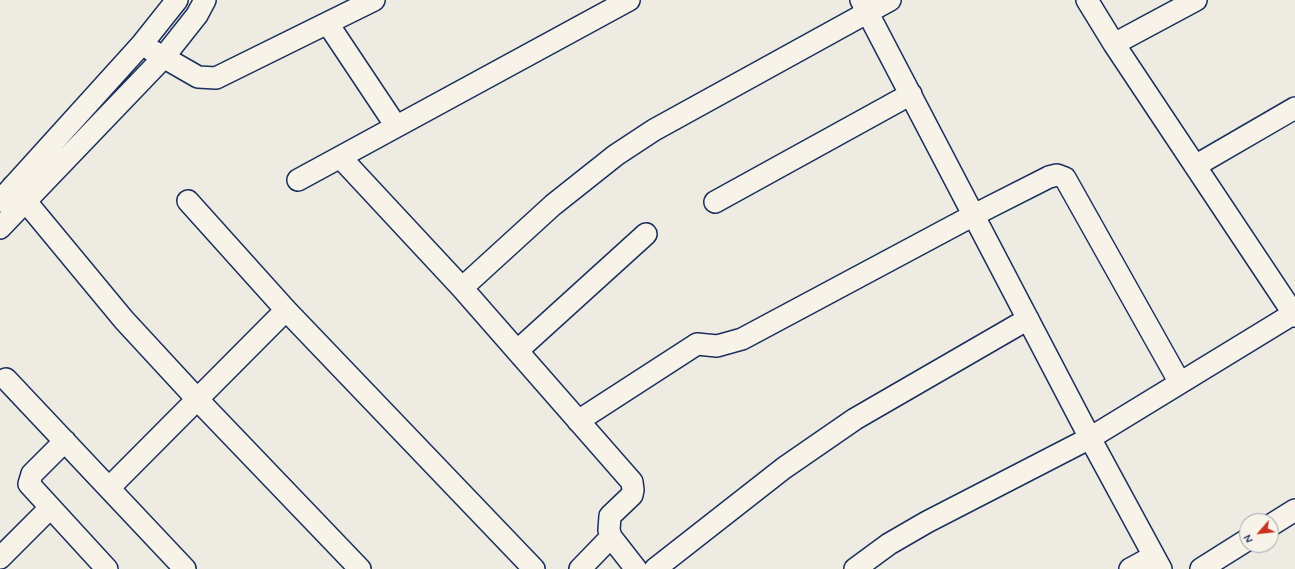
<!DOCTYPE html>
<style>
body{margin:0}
#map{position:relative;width:1295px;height:569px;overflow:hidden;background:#eeebe2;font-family:Mynerve,sans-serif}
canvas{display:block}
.north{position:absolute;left:1239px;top:513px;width:40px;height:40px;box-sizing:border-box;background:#f7f3e8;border:1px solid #9fa5b1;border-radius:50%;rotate:242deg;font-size:11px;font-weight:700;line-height:16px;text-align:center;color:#1b2f5e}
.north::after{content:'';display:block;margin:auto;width:14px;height:18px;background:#c8321e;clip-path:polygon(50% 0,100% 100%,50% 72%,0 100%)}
</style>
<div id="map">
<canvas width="1295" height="569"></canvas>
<div class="north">N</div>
</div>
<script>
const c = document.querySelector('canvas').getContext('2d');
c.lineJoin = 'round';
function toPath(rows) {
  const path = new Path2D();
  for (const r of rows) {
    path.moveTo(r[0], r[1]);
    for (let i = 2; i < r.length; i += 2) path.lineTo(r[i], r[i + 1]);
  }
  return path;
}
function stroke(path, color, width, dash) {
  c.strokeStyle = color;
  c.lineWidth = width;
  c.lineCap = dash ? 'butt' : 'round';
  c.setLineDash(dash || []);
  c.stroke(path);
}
const minor = toPath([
 [861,0,1090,438,1161,569],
 [1087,0,1114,44,1295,316],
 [328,24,396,126],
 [1114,44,1196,0],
 [151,50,198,77,216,78,374,0],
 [341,158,462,288,632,482,633,490,632,495,610,516,609,530,611,537,636,569],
 [1195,166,1295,108],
 [298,180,629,0],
 [13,186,124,320,197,399,360,569],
 [0,201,142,44,177,0],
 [188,201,286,310,534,569],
 [715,202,911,94],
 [0,228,163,58,197,15,205,0],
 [462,288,553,205,616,155,654,130,890,0],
 [517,351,646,234],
 [6,379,185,569],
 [578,421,697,344,717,346,742,339,974,215,1049,177,1057,175,1065,178,1180,383],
 [65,441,32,474,29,484,107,569],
 [109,488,286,310],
 [1271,525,1295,510],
 [0,558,50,508],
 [580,569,611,537],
 [655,569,784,468,855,419,1028,319],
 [855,569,889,544,927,522,1090,438,1293,314],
 [1130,569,1154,556],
 [1201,569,1247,540]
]);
stroke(minor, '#1b2f5e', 24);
stroke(minor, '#f7f3e8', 21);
</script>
